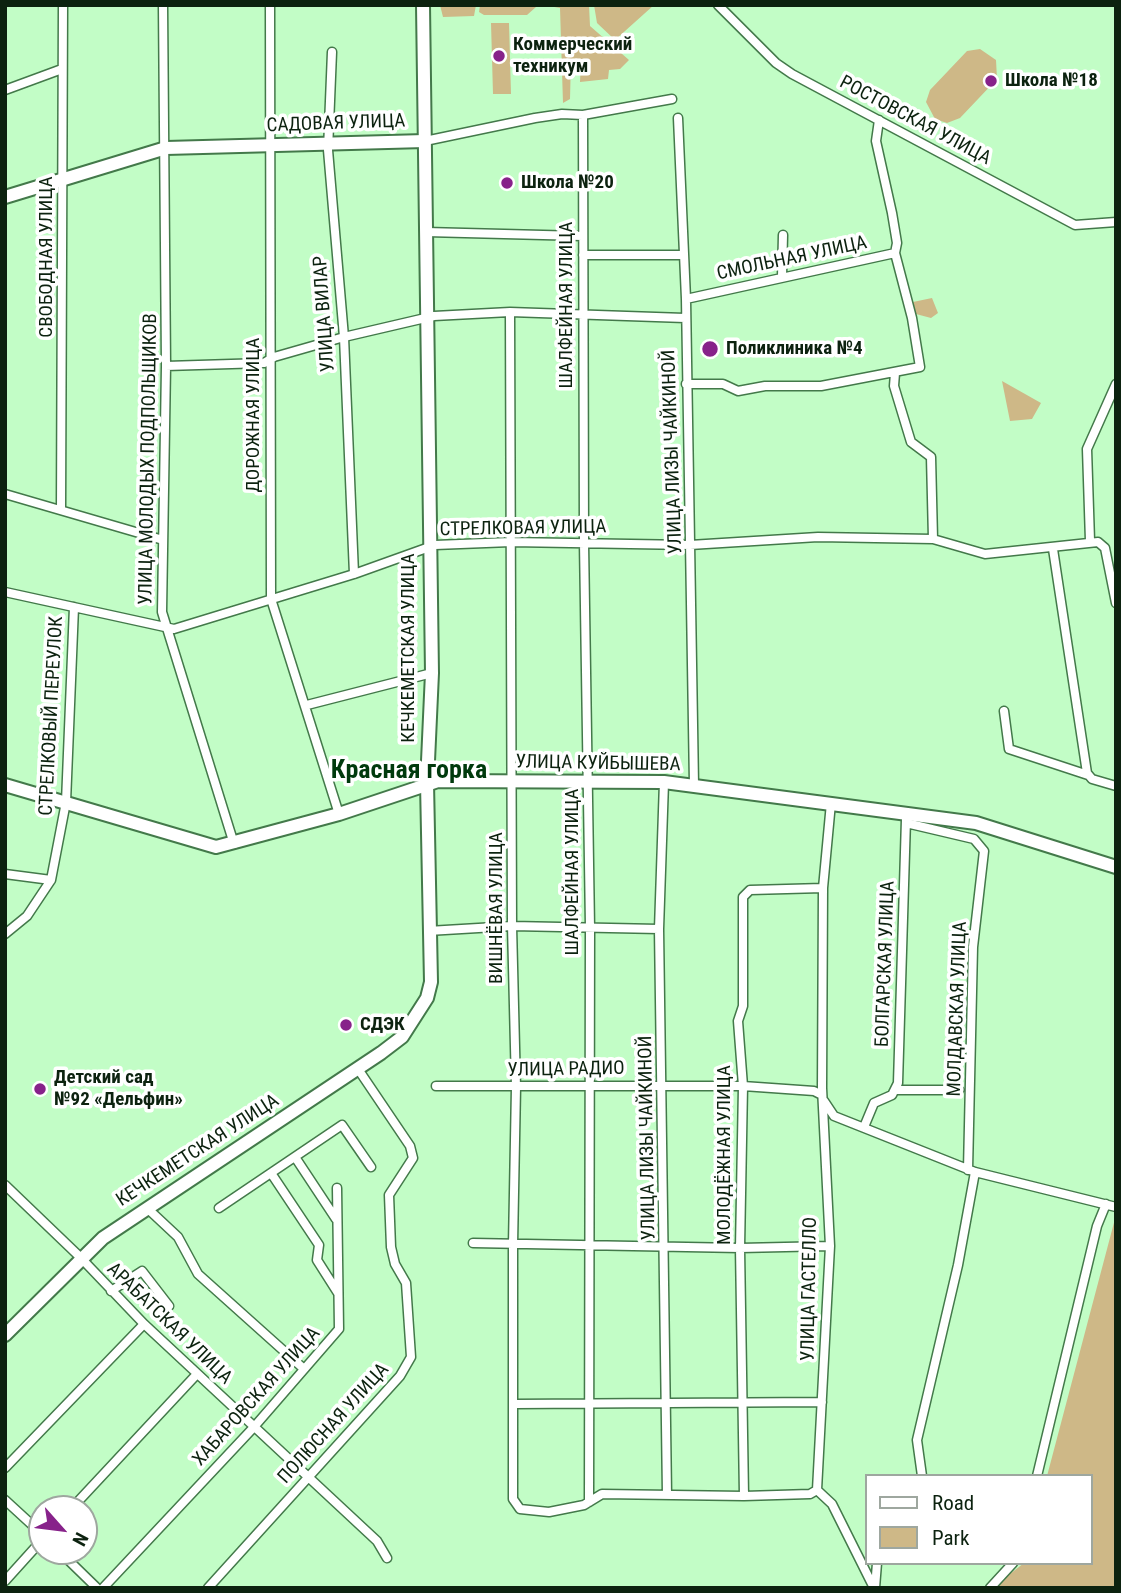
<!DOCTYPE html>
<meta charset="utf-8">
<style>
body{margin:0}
#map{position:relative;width:1121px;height:1593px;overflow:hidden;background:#c2fdc6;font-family:"Roboto Condensed",sans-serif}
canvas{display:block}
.frame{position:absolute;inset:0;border:7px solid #0c220f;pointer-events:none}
.legend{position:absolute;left:865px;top:1474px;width:228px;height:91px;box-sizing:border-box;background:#fff;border:2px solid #9ea79f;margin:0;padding:9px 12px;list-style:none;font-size:21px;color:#0c220f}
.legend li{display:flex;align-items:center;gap:14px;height:35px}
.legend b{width:35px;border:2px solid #9ea79f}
.north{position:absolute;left:28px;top:1495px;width:70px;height:70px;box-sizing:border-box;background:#fff;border:2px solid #9ea79f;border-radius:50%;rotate:118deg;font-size:19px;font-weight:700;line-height:28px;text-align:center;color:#0c220f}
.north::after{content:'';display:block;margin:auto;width:24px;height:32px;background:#87228a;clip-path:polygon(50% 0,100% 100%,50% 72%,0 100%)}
</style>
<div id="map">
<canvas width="1121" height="1593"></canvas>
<div class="frame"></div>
<ul class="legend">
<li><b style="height:9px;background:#fff"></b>Road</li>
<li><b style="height:19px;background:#ceb887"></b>Park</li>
</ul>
<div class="north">N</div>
</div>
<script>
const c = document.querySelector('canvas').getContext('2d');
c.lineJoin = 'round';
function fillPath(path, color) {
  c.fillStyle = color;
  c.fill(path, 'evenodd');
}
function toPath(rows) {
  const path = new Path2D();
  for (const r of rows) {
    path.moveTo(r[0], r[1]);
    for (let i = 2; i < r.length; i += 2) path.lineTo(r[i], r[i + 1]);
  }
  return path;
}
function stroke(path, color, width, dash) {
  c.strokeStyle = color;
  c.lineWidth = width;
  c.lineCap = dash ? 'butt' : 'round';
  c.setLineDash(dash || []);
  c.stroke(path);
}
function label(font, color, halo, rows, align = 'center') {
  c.font = font + ' "Roboto Condensed",sans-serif';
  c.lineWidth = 7;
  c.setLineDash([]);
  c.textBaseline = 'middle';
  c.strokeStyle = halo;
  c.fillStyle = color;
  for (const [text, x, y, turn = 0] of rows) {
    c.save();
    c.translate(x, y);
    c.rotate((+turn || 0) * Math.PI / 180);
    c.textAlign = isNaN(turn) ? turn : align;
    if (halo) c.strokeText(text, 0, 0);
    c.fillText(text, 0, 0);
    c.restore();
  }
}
const green = toPath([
 [440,5,476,5,474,16,443,17],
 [480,5,536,5,536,7,527,15,484,15,479,12],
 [543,5,589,5,590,26,629,60,620,69,609,70,608,79,580,82,581,59,571,59,570,99,563,103,560,8],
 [594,5,654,5,615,40,597,23],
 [491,23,509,23,511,94,493,94],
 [980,49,996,60,997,79,960,118,947,123,935,119,926,102,930,90,967,51],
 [932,298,938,313,931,318,916,314,913,302],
 [1002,381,1041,403,1032,419,1010,421],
 [1116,1215,1116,1588,992,1588,1024,1563,1091,1563,1091,1476,1047,1476]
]);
const minor = toPath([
 [163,5,166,366,162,612,234,844],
 [270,5,271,599,339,814],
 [718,5,776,63,792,74,1075,225,1116,222],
 [332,52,328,150,344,337,354,574],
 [5,90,62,69],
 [583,115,584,543,590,927,589,1502],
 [678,118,686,299,694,785],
 [879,120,876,141,892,213,897,243,895,253],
 [425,141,535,118,562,114,583,115,672,99],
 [426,232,582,236],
 [583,255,684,255],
 [782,276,783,235],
 [686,299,895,253],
 [510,312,512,926,516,1087,513,1245,513,1499,520,1509,549,1512,584,1505,602,1494,744,1496,810,1494,817,1490],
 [166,366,264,363,274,357,344,337,434,316,510,312,685,318],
 [895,373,894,386,911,442,931,457,933,539],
 [686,384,723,384,738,391,765,386,821,386,920,367,912,318,895,253],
 [5,494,163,540],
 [61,508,63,5],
 [1090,541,1087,449,1116,384],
 [1053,549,1087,773,1092,779,1116,786],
 [5,592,174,629,354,574,435,545,511,542,690,545,818,537,933,539,985,554,1098,542,1105,548,1116,603],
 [307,705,432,673],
 [1004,711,1009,749,1088,775],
 [664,782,659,929,667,1494],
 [906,823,974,839,984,851,973,947,968,1170],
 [5,874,51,880],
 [428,931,512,926,659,929],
 [5,934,27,916,51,880,66,802,74,607],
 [436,1086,743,1086,814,1091,822,1095],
 [896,1090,959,1090],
 [824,1101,834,1116,975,1172,1116,1207],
 [864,1127,874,1103,892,1095,898,1083,906,819],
 [295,1157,336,1219],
 [271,1173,319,1245,317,1260,338,1293],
 [5,1185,80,1257],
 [147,1208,178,1237,198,1274,304,1369],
 [219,1208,342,1125,371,1167],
 [473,1243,740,1248,830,1246],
 [80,1257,144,1324,377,1541,387,1558],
 [111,1291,142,1271,169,1306],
 [515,1404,822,1402],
 [5,1468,144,1324],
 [922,1476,917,1440,958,1265,975,1172],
 [1037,1476,1097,1226,1106,1204],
 [817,1490,830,1246,822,1088,823,888,831,803],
 [817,1490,832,1504,874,1588],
 [744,1496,740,1248,743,1086,738,1021,743,1006,743,897,750,890,823,888],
 [5,1500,42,1534],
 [71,1509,197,1374],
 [59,1551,97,1588],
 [5,1581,42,1540],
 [103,1588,254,1427,339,1329,337,1188],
 [208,1588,400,1376,411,1357,406,1283,395,1264,391,1247,389,1195,413,1158,410,1146,358,1069],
 [875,1588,877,1563],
 [990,1588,1013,1563]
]);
const secondary = toPath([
 [5,197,166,148,425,141],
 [5,785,216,847,339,814,438,781,664,782,976,823,1116,867]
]);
const primary = toPath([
 [5,1335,103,1238,381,1053,402,1037,427,998,431,982,427,783,432,673,423,5]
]);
const markers = [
 [499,56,7,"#87228a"],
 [991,81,7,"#87228a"],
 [507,183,7,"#87228a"],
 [710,349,9,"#87228a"],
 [346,1025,7,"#87228a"],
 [40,1089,7,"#87228a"]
];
const poiNames = [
 ["Коммерческий",513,45],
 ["техникум",513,67],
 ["Школа №18",1005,81],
 ["Школа №20",521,183],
 ["Поликлиника №4",726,349],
 ["СДЭК",360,1025],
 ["Детский сад",54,1078],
 ["№92 «Дельфин»",54,1100]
];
const streetNames = [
 ["РОСТОВСКАЯ УЛИЦА",915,121,28],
 ["САДОВАЯ УЛИЦА",336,124,-2],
 ["СВОБОДНАЯ УЛИЦА",47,257,-90],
 ["СМОЛЬНАЯ УЛИЦА",792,259,-12],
 ["ШАЛФЕЙНАЯ УЛИЦА",567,305,-90],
 ["УЛИЦА ВИЛАР",325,314,-94],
 ["ДОРОЖНАЯ УЛИЦА",254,415,-90],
 ["УЛИЦА ЛИЗЫ ЧАЙКИНОЙ",673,452,-92],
 ["УЛИЦА МОЛОДЫХ ПОДПОЛЬЩИКОВ",149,459,-89],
 ["СТРЕЛКОВАЯ УЛИЦА",523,529,-1],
 ["КЕЧКЕМЕТСКАЯ УЛИЦА",409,648,-90],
 ["СТРЕЛКОВЫЙ ПЕРЕУЛОК",52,716,-87],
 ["УЛИЦА КУЙБЫШЕВА",598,764,1],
 ["ШАЛФЕЙНАЯ УЛИЦА",573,872,-90],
 ["ВИШНЁВАЯ УЛИЦА",497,908,-90],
 ["БОЛГАРСКАЯ УЛИЦА",886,964,-88],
 ["МОЛДАВСКАЯ УЛИЦА",958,1009,-88],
 ["УЛИЦА РАДИО",566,1070,-1],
 ["УЛИЦА ЛИЗЫ ЧАЙКИНОЙ",648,1138,-91],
 ["КЕЧКЕМЕТСКАЯ УЛИЦА",198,1151,-33],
 ["МОЛОДЁЖНАЯ УЛИЦА",725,1155,-90],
 ["УЛИЦА ГАСТЕЛЛО",810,1289,-89],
 ["АРАБАТСКАЯ УЛИЦА",169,1324,44],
 ["ХАБАРОВСКАЯ УЛИЦА",257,1397,-48],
 ["ПОЛЮСНАЯ УЛИЦА",334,1424,-48]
];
const districtNames = [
 ["Красная горка",409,771]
];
fillPath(green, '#ceb887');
stroke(minor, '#43794a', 11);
stroke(secondary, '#43794a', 16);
stroke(primary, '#43794a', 16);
stroke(minor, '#fff', 8);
stroke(secondary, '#fff', 12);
stroke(primary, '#fff', 12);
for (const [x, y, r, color] of markers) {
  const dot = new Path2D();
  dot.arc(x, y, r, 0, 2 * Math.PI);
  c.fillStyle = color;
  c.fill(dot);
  stroke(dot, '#fff', 2.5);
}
label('bold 19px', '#0c220f', '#fff', poiNames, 'left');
label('19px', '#0c220f', '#fff', streetNames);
label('bold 26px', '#003a0d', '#fff', districtNames);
</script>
